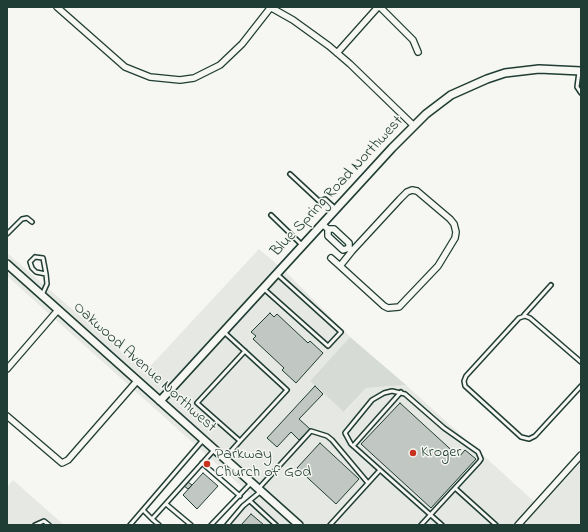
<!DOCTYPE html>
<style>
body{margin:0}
#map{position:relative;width:588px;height:532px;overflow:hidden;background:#f6f6f2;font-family:"Indie Flower",sans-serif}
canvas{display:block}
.frame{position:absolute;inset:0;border:8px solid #1f3d34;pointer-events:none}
</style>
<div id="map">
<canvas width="588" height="532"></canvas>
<div class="frame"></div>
</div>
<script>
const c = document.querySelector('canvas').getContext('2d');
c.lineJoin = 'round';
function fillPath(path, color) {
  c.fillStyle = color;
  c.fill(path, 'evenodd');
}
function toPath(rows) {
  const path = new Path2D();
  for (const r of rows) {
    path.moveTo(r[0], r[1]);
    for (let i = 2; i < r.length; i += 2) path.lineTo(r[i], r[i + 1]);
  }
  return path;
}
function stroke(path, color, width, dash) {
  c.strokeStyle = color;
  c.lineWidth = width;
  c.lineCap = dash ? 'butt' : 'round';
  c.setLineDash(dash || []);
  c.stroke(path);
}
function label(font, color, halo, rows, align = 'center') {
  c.font = font + ' "Indie Flower",sans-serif';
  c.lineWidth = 3;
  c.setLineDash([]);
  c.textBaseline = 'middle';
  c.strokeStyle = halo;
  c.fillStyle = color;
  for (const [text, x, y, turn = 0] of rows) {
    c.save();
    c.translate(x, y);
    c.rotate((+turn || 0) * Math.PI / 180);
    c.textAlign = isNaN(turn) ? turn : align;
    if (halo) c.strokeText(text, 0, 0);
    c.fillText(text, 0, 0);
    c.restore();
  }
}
const built = toPath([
 [259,249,286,272,350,337,310,381,345,412,366,388,406,385,540,507,581,462,581,525,224,525,250,494,7,276,7,253,145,372],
 [13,480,64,525,7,525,7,487]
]);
const green = toPath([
 [350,337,406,385,366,388,344,412,310,381]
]);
const building = toPath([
 [270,313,274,317,277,314,308,343,310,341,323,353,296,383,282,370,284,368,253,339,256,336,251,332,270,313],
 [315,386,323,394,299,419,310,429,299,440,291,432,277,447,267,438,315,386],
 [400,403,459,457,465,450,476,459,431,508,361,444,400,403],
 [320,443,359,479,336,504,297,468,320,443],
 [203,473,218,486,197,509,183,495,203,473],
 [188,482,192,485,188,489,184,486,188,482],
 [251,514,264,525,241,525,251,514]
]);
const service = toPath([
 [579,72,577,87,581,93],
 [290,174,319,201,325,199,336,209],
 [271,215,303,246],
 [7,234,22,219,27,218,32,222],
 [35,257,43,258,46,274,36,272,32,268,30,262,35,257],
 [264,289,328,346,341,332,278,275],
 [42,295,47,284,46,274],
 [524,315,551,285],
 [224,332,287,390,240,441,197,403,245,351],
 [581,362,530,318,525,316,519,318,466,376,464,381,465,386,521,437,529,439,535,436,581,386],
 [353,446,401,392],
 [224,459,240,441],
 [202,463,240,496],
 [380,470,351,444,345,433,372,400,384,393,392,391,405,394,444,428,478,452,481,459,479,462,421,525],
 [259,488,311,431,327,436,332,440,368,483],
 [455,488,496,525],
 [250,501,276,525],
 [166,504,191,525],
 [143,510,152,519],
 [35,525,44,521,49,525],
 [130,525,203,440],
 [159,525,152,519,214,450],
 [211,525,251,483],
 [227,525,243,506,260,492],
 [330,525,380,470,442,525]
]);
const minor = toPath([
 [57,7,125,67,150,77,180,80,194,78,220,65,242,44,271,7],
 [270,7,293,20,329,46,350,64,413,125],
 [380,7,413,40,418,52],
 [337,53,378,7],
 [322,224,328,229,334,229,349,243,349,248,343,250,328,236,328,229],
 [349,248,352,251,400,199,407,192,412,190,417,191,450,219,454,224,456,232,455,238,438,266,399,307,388,308,384,306,340,266,352,251],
 [331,258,340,266],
 [7,369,58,310],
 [7,416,62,463,68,460,137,381],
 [518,525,581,455]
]);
const tertiary = toPath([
 [7,264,299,525],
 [160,401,392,148,426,114,451,95,487,79,505,73,539,69,581,71]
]);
const markers = [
 [413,453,4,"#c8321e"],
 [207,464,4,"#c8321e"]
];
const streetNames = [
 ["Blue Spring Road Northwest",338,187,-47],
 ["Oakwood Avenue Northwest",144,368,42]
];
const poiNames = [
 ["Kroger",421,453],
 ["Parkway",215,455],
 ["Church of God",215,473]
];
fillPath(built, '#e6e8e4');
fillPath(green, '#d6dbd6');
fillPath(building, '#c1c8c3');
stroke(building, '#1f3d34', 1);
stroke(service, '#1f3d34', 6);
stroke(minor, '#1f3d34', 8);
stroke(tertiary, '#1f3d34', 10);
stroke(service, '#f6f6f2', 3);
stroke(minor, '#f6f6f2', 5.5);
stroke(tertiary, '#f6f6f2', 7);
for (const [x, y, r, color] of markers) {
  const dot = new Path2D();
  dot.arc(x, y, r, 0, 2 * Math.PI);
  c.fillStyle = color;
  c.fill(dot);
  stroke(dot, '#f6f6f2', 1.5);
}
label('16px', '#1f3d34', '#f6f6f2', streetNames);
label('16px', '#1f3d34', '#f6f6f2', poiNames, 'left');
</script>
